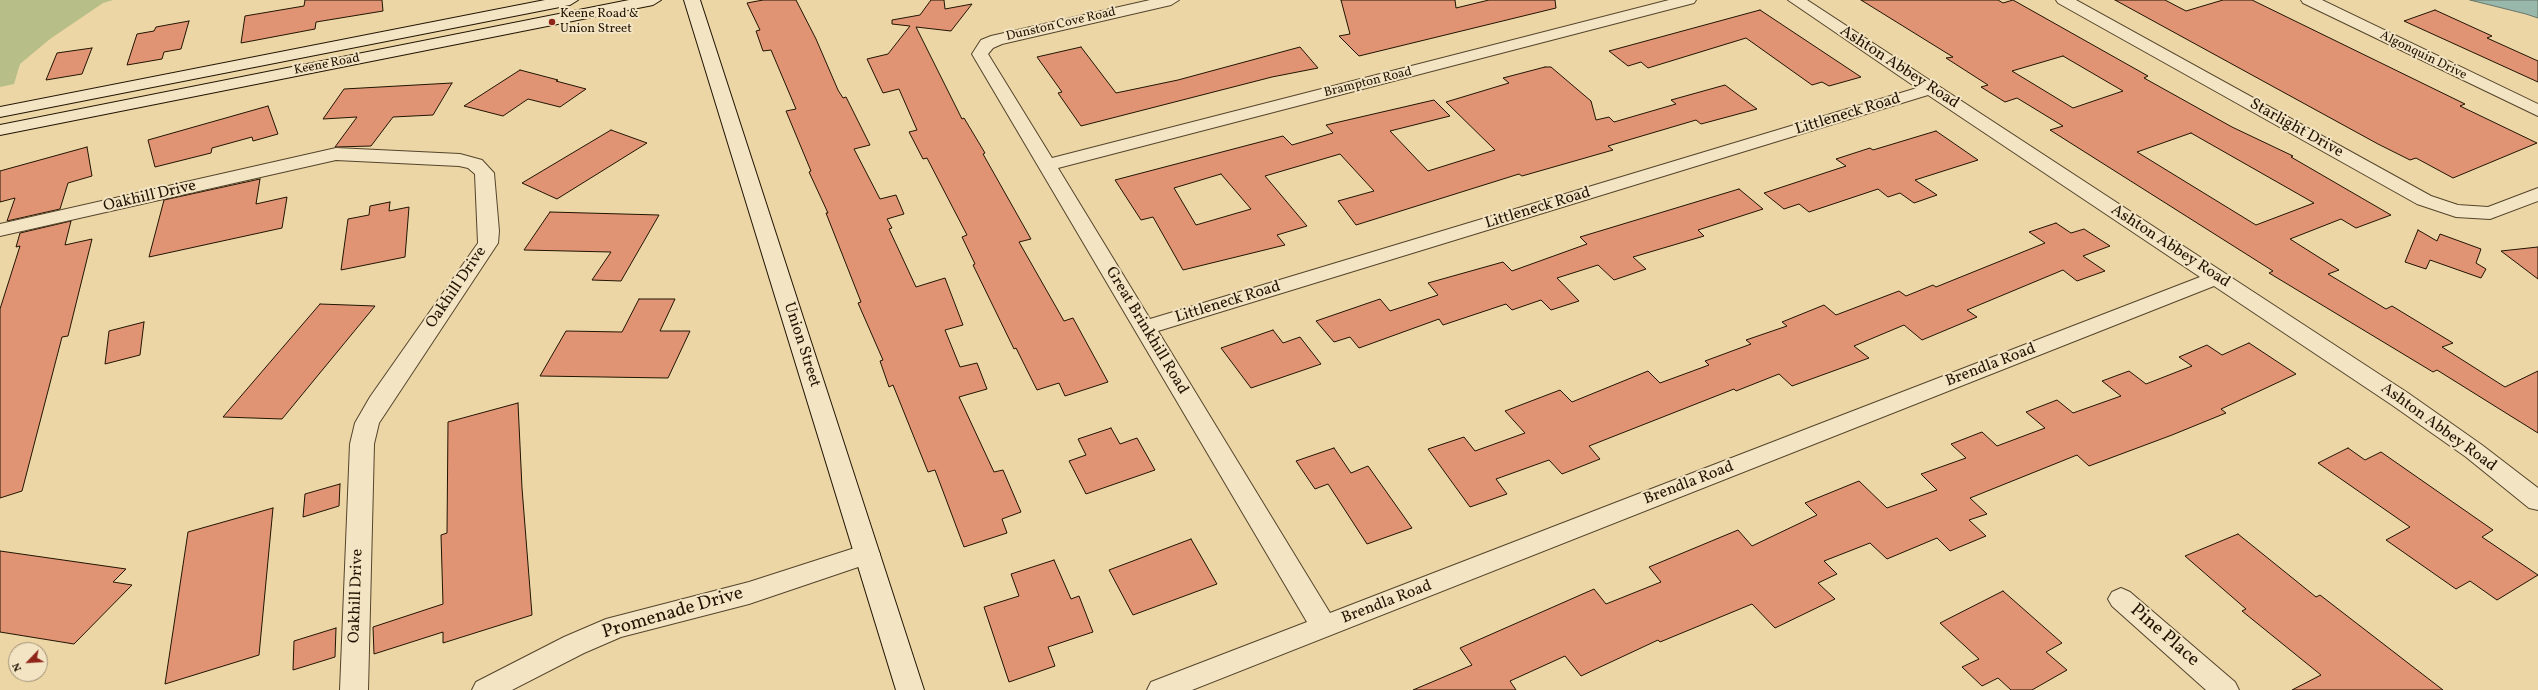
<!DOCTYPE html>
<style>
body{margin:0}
#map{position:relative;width:2538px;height:690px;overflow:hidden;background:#ecd6a5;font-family:Vollkorn,serif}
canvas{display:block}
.north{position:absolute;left:8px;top:642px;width:40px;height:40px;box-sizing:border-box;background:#f3e4c4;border:1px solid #9f9176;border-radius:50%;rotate:245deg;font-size:11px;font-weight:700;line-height:16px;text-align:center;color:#211402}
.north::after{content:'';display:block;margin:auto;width:14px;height:18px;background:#8f2418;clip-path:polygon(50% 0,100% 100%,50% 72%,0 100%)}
</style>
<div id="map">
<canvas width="2538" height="690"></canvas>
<div class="north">N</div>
</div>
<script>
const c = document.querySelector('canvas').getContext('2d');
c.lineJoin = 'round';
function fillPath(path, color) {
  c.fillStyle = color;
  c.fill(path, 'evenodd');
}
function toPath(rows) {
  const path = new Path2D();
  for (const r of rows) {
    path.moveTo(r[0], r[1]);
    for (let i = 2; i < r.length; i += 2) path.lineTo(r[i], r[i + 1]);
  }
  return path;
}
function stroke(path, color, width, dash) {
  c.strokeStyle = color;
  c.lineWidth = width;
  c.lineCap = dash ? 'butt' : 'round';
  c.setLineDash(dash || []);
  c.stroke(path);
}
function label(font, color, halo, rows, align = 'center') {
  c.font = font + ' Vollkorn,serif';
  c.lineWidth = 4;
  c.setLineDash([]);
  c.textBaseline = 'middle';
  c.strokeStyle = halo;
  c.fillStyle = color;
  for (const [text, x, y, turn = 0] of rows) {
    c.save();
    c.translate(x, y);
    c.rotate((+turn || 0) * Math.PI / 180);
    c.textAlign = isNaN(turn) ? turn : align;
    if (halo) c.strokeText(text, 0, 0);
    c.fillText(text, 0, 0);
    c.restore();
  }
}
const green = toPath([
 [0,0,113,0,103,3,50,39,20,64,14,84,0,87]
]);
const water = toPath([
 [2470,0,2538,0,2538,18,2526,14,2470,0]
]);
const building = toPath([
 [305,0,382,0,383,11,316,22,315,29,241,43,245,16,304,6,305,0],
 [763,0,796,0,816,39,838,90,843,98,846,97,870,145,854,149,880,199,896,195,904,214,887,219,892,228,889,229,916,287,945,278,963,325,945,330,960,367,977,363,987,389,959,397,994,472,1003,470,1021,512,1002,519,1007,533,964,547,935,470,928,472,893,385,889,387,880,361,883,360,858,303,861,302,826,213,828,213,809,172,811,171,786,111,796,109,771,50,763,51,756,31,760,30,747,3,763,0],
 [931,0,944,0,945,9,972,4,951,31,916,27,962,119,964,118,985,153,983,154,1031,239,1019,242,1064,321,1073,318,1108,382,1065,396,1059,383,1037,390,1016,348,1014,349,973,265,975,264,962,237,967,235,927,158,923,159,909,132,917,130,899,89,883,93,867,59,888,54,910,26,892,24,892,20,920,15,931,0],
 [1341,0,1455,0,1456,8,1489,0,1555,0,1556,8,1359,56,1339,36,1350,34,1341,0],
 [1861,0,1998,0,2003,3,2013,0,2148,76,2144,78,2232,127,2293,156,2291,157,2391,215,2356,228,2341,219,2290,239,2339,270,2328,274,2386,309,2392,306,2453,343,2442,347,2505,387,2538,371,2538,433,2437,370,2433,372,2269,273,2273,271,2050,130,2063,126,2017,98,2005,102,1981,87,1988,85,1946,58,1953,57,1861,0],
 [2063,56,2123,91,2073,108,2012,71,2063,56],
 [2191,133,2314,203,2256,225,2137,152,2191,133],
 [2115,0,2165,0,2186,11,2223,0,2252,0,2465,104,2460,106,2537,143,2453,178,2416,158,2410,160,2378,144,2115,0],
 [1760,10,1861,77,1829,86,1822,82,1812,85,1746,38,1648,68,1641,62,1628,66,1609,51,1760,10],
 [2435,10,2492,36,2487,38,2538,61,2538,82,2404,21,2435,10],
 [189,21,181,49,164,52,162,59,127,65,137,34,154,31,156,27,189,21],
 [1081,47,1116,93,1178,80,1300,47,1318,68,1272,77,1081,126,1058,93,1062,92,1037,57,1081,47],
 [92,48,82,74,46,80,57,53,92,48],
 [1545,67,1551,67,1591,101,1596,120,1609,117,1614,122,1676,104,1671,100,1725,85,1757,109,1701,124,1696,120,1608,146,1613,150,1522,176,1519,174,1356,225,1338,201,1374,191,1340,154,1265,176,1307,226,1277,235,1285,245,1183,270,1153,217,1141,220,1115,180,1283,136,1292,145,1333,133,1326,125,1434,100,1450,116,1390,131,1428,171,1495,150,1446,102,1509,83,1503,78,1545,67],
 [1221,174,1251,209,1196,225,1174,188,1221,174],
 [520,70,558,80,556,81,586,89,560,107,528,99,503,116,464,106,520,70],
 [452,83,433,115,393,117,371,146,335,147,357,117,323,119,344,89,452,83],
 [268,106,278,134,253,141,252,137,212,148,211,153,155,167,148,140,268,106],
 [611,130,647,143,557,199,522,183,611,130],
 [1936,131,1978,160,1915,180,1937,195,1914,203,1900,193,1888,197,1878,189,1809,212,1799,204,1784,209,1764,193,1846,166,1836,159,1870,148,1873,150,1936,131],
 [87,147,92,176,68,183,60,209,7,221,15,198,0,202,0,171,87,147],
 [260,179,256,204,287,197,282,228,149,257,164,200,260,179],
 [1739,189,1763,209,1698,230,1704,236,1633,257,1646,269,1614,280,1598,265,1557,278,1579,301,1551,310,1541,300,1512,310,1506,304,1443,325,1439,319,1359,348,1350,337,1334,342,1316,321,1380,299,1390,311,1438,295,1428,283,1503,262,1512,271,1587,244,1580,237,1739,189],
 [390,202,389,211,409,207,405,257,341,270,348,219,369,215,370,206,390,202],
 [550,212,659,215,621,281,592,280,611,252,524,250,550,212],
 [71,221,65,245,92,239,68,336,62,337,22,491,0,498,0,309,20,246,16,247,20,233,71,221],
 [2056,223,2071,233,2084,229,2110,246,2083,256,2105,271,2077,281,2063,270,1967,310,1977,317,1922,340,1904,325,1854,346,1869,358,1792,386,1779,374,1736,391,1734,389,1589,446,1600,459,1562,474,1549,460,1496,479,1507,494,1470,507,1428,449,1464,437,1475,451,1525,433,1505,411,1560,390,1572,402,1648,371,1660,383,1709,365,1705,361,1751,344,1746,340,1787,326,1782,322,1824,305,1836,315,1899,291,1906,296,1933,285,1936,287,2045,243,2029,232,2056,223],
 [2418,230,2437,241,2440,234,2481,249,2476,263,2486,269,2481,278,2430,260,2426,269,2405,262,2418,230],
 [2538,247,2538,279,2501,251,2538,247],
 [639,299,675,299,660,331,690,331,668,378,540,376,566,331,622,332,639,299],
 [320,304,375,306,282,419,223,417,320,304],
 [144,322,140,355,105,364,109,331,144,322],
 [1273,330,1283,343,1300,337,1321,364,1251,388,1221,348,1273,330],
 [2249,343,2296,374,2221,409,2226,413,2172,435,2089,466,2077,455,1970,498,1987,514,1969,520,1986,536,1950,551,1937,538,1887,559,1870,543,1824,561,1837,574,1818,583,1835,599,1775,628,1752,604,1660,642,1658,640,1581,676,1565,656,1510,681,1516,690,1413,690,1472,665,1460,648,1594,589,1606,604,1661,582,1649,567,1738,530,1752,546,1817,515,1805,503,1859,481,1887,508,1937,490,1921,474,1966,458,1951,444,1982,432,1997,446,2045,428,2026,412,2057,400,2073,413,2121,396,2102,381,2129,371,2146,384,2192,366,2179,357,2207,345,2222,355,2249,343],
 [518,403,522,488,532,615,443,643,443,632,374,654,373,627,443,604,441,535,447,533,448,422,518,403],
 [1111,428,1120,444,1137,438,1155,470,1086,494,1069,461,1086,455,1078,439,1111,428],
 [1334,448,1351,473,1368,466,1412,528,1367,544,1328,484,1315,489,1296,461,1334,448],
 [2348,448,2365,460,2381,452,2493,530,2482,537,2538,575,2497,600,2470,581,2456,589,2386,540,2410,527,2318,463,2348,448],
 [340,484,339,506,303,517,305,494,340,484],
 [273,508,259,655,165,684,188,532,273,508],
 [2238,534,2316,597,2320,595,2443,690,2292,690,2321,675,2242,611,2246,609,2185,556,2238,534],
 [1191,539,1217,584,1133,615,1109,570,1191,539],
 [0,551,126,569,113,582,132,585,74,644,0,632,0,551],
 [1054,560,1071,599,1079,596,1093,632,1048,647,1055,666,1009,682,984,607,1019,596,1011,574,1054,560],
 [2003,591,2062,643,2046,652,2067,670,2032,690,2011,690,1998,678,1982,686,1962,667,1979,659,1940,623,2003,591],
 [336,628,335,657,293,670,294,641,336,628]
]);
const street = toPath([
 [1150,0,1179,0,1171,5,1002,44,993,48,988,54,1052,158,1669,0,1696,0,1694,3,1058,168,1150,319,1917,88,1788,0,1807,0,2408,393,2482,445,2538,488,2538,510,2529,508,2466,457,2392,405,2214,286,1192,690,1147,690,1151,682,1307,622,972,54,981,40,991,36,1150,0],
 [1928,95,2200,277,1330,613,1158,331,1928,95],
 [2056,0,2076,0,2431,196,2458,205,2488,207,2538,188,2538,201,2490,219,2456,217,2417,204,2058,3,2056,0],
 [2301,0,2322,0,2538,104,2538,116,2303,3,2301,0],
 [336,148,460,154,482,160,494,173,499,231,498,243,379,423,374,444,368,690,340,690,350,444,355,423,370,397,478,243,475,174,468,168,459,166,336,160,0,236,0,224,336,148],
 [867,544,876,547,880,554,876,561,749,604,621,637,584,653,512,690,472,690,476,682,564,637,606,619,749,582,867,544],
 [2121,588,2130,592,2235,682,2239,690,2206,690,2112,606,2108,599,2112,592,2121,588]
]);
const secondary = toPath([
 [545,0,578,0,570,5,0,117,0,107,545,0],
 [629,0,661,0,653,5,0,135,0,125,629,0],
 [684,0,700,0,924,690,896,690,684,0]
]);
const markers = [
 [552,22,4,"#8f2418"]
];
const farPoinames = [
 ["Keene Road &",560,15],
 ["Union Street",560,30]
];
const farStreetnames = [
 ["Dunston Cove Road",1061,25,-13],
 ["Algonquin Drive",2423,56,26],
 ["Keene Road",327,65,-11],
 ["Brampton Road",1368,83,-14]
];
const streetNames = [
 ["Ashton Abbey Road",1899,68,33],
 ["Littleneck Road",1848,115,-17],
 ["Starlight Drive",2296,129,29],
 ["Oakhill Drive",150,197,-13],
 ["Littleneck Road",1538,209,-17],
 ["Ashton Abbey Road",2170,247,33],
 ["Oakhill Drive",457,288,-56],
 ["Littleneck Road",1228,303,-17],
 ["Great Brinkhill Road",1146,331,59],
 ["Union Street",801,345,72],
 ["Brendla Road",1991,366,-21],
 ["Ashton Abbey Road",2438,428,36],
 ["Brendla Road",1689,484,-21],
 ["Oakhill Drive",357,596,-88],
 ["Brendla Road",1387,603,-21]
];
const nearStreetnames = [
 ["Promenade Drive",673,614,-16],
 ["Pine Place",2164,636,41]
];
fillPath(green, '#b7be87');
fillPath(water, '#99b8ac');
stroke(water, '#697668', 1);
fillPath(building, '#e09474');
stroke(building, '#211402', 1);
stroke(street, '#54442b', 2);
stroke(secondary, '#211402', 2);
fillPath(street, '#f3e4c4');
fillPath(secondary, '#f3e4c4');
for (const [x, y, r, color] of markers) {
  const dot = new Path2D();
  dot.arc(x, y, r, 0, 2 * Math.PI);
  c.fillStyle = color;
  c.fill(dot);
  stroke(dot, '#f3e4c4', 1.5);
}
label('13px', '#211402', '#f3e4c4', farPoinames, 'left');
label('13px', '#211402', '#f3e4c4', farStreetnames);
label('16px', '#211402', '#f3e4c4', streetNames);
label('19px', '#211402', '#f3e4c4', nearStreetnames);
</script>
